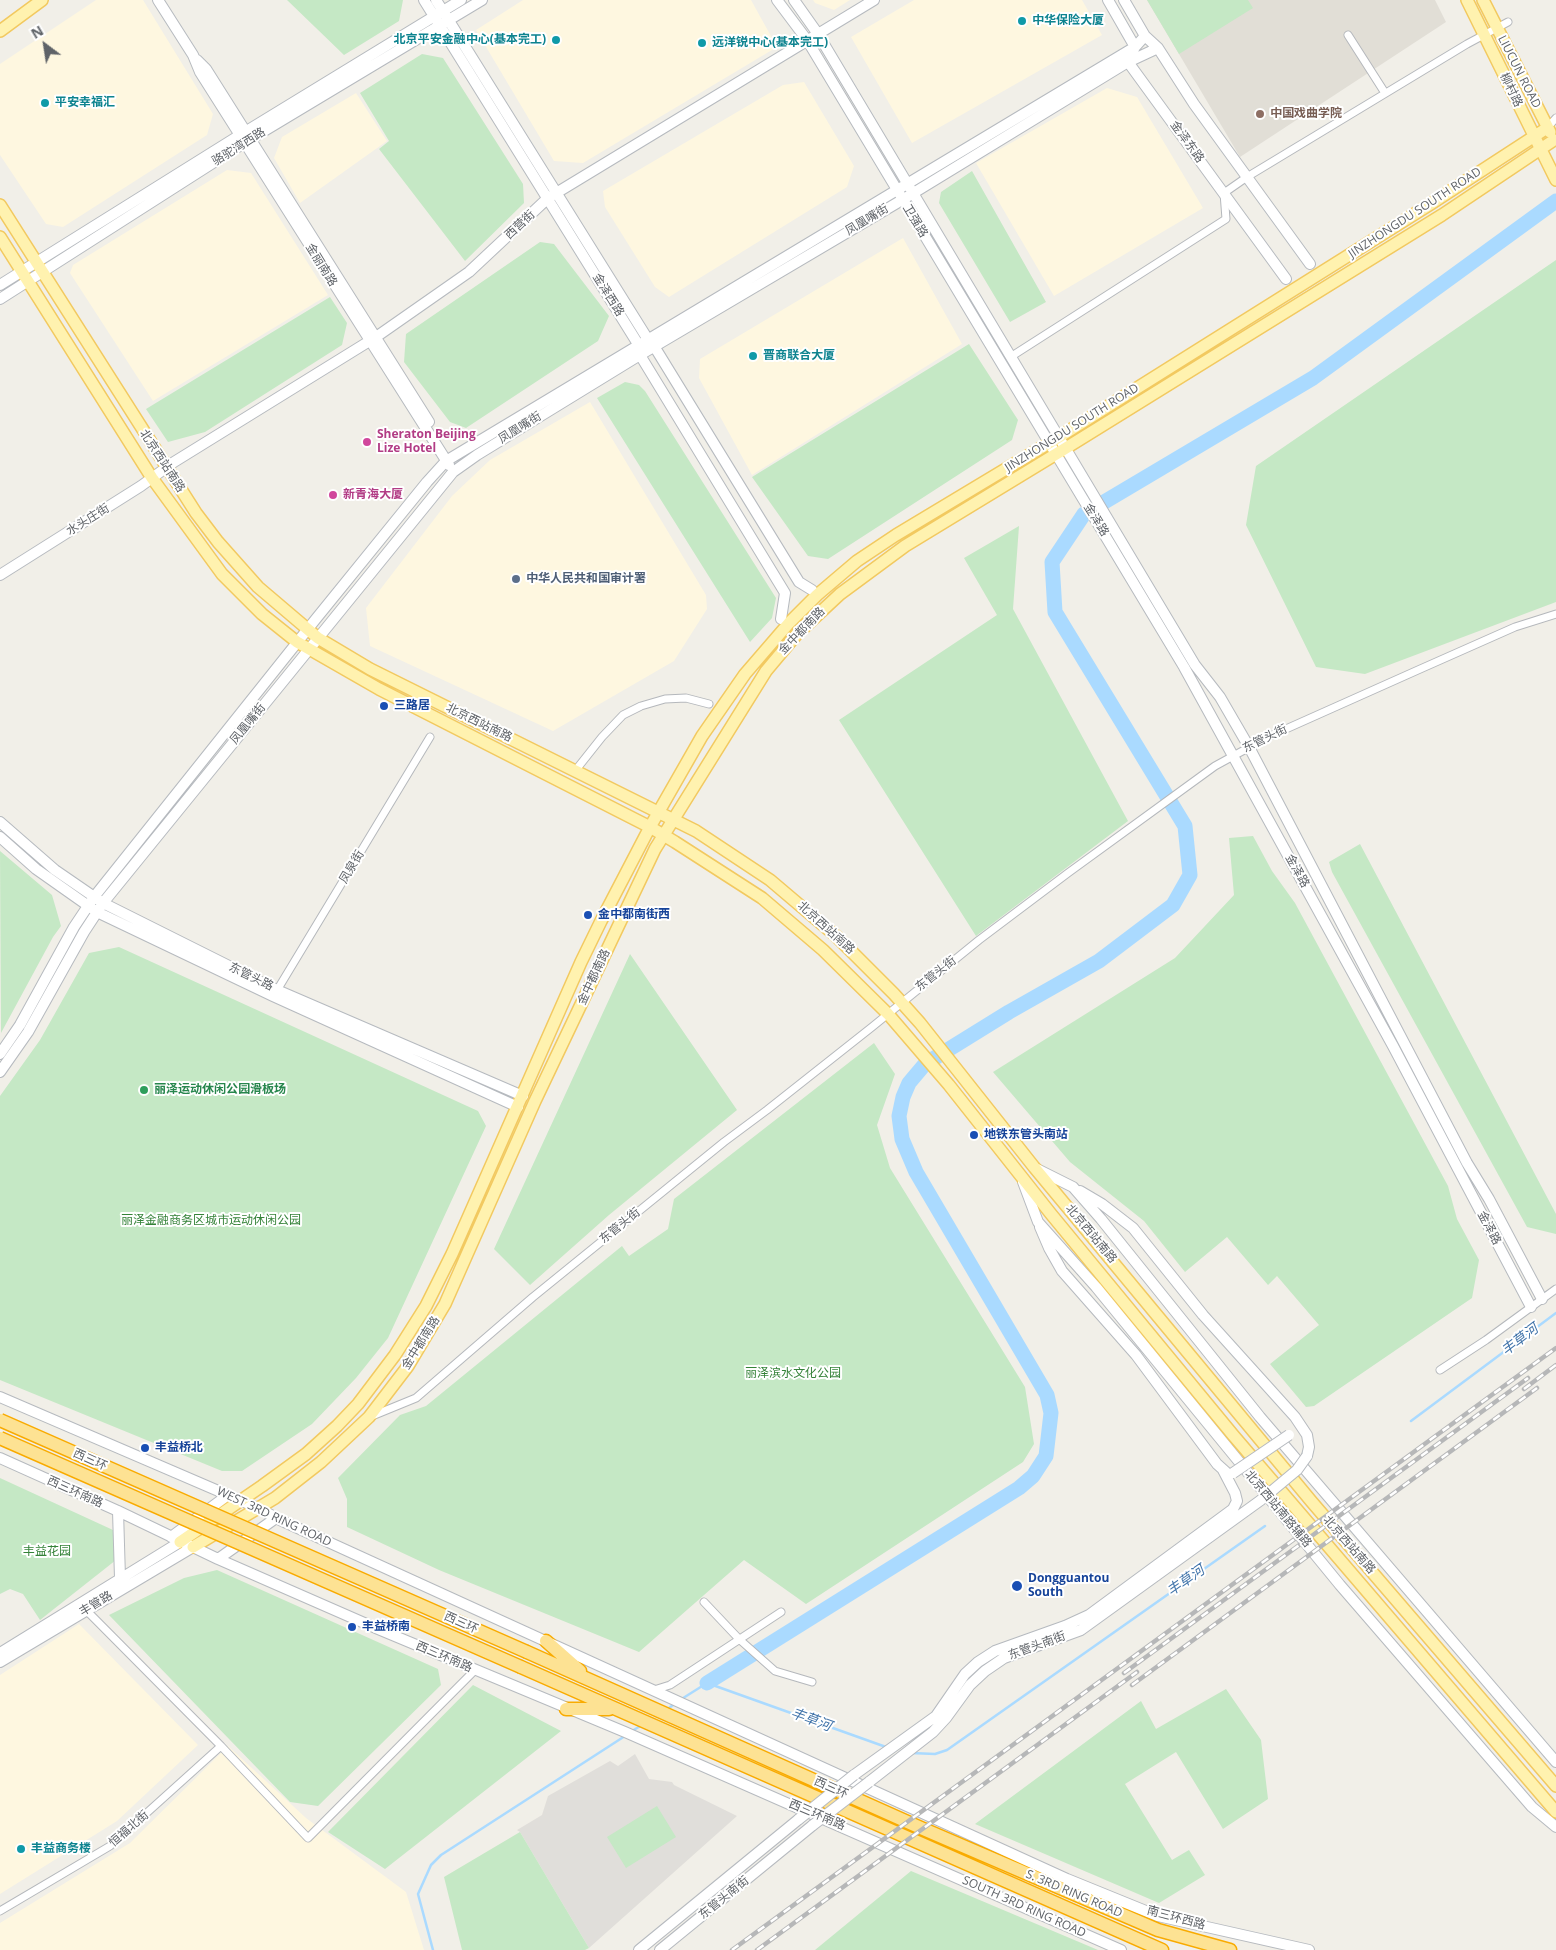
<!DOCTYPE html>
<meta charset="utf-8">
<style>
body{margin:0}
#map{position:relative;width:1556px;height:1950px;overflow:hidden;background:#f1efe8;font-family:"Open Sans",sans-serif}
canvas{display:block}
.north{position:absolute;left:20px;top:20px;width:50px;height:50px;-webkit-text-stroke:4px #fff;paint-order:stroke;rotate:329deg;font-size:14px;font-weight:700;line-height:20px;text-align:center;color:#5f6368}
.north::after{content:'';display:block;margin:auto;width:18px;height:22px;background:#5f6368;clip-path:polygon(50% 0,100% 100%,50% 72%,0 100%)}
</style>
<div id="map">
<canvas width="1556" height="1950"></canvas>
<div class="north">N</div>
</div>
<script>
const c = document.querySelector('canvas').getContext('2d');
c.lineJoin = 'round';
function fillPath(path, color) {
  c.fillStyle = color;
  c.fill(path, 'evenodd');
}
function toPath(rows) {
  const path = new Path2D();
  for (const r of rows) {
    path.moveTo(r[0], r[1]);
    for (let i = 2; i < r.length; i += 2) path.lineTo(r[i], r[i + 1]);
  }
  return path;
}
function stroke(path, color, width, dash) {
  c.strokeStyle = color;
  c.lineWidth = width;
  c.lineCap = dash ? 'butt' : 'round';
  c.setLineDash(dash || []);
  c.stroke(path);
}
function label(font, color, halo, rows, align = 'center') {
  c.font = font + ' "Open Sans","Noto Sans SC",sans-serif';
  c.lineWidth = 4;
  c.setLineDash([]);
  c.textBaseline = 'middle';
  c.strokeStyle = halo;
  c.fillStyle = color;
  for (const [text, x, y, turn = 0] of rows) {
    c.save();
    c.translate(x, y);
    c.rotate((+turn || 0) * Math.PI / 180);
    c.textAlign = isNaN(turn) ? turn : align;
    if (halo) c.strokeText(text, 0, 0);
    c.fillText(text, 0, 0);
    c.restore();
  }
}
const commercial = toPath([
 [96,0,143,0,213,114,207,135,63,227,46,224,0,155,0,64],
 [523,0,751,0,777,47,583,163,554,161,476,30],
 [813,0,850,0,834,10,815,3],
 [914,0,1082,0,1102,35,912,143,851,37],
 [804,82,854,166,847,187,669,297,655,287,605,207,603,191,783,85],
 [1107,88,1137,97,1203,208,1054,296,976,163],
 [356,93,387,141,300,203,274,158,282,137],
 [227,170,251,173,328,295,153,401,70,273,73,265],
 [903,238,962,344,752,475,699,378,700,359],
 [590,402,706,595,707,609,674,661,553,731,370,646,366,608,452,496,490,460],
 [79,1624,198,1745,117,1821,0,1894,0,1675],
 [228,1746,306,1818,406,1892,424,1950,0,1950,0,1923,130,1843]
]);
const industrial = toPath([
 [635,1754,649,1779,672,1782,674,1785,737,1816,589,1948,520,1832,517,1830,542,1815,548,1796,610,1761,618,1766]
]);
const education = toPath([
 [1147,0,1435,0,1446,22,1240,157]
]);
const green = toPath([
 [287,0,403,0,399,21,344,55],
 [1147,0,1248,0,1253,8,1179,54],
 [422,54,443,58,523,184,524,203,465,261,379,149,389,141,360,93],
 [972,171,1046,302,1010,322,939,203,941,192],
 [540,242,554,244,609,316,598,341,466,428,450,422,404,362,406,334],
 [1556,260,1556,602,1365,674,1316,667,1246,525,1256,466],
 [330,297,347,323,342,345,205,432,168,442,146,409],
 [969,344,1018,420,1012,440,828,559,808,556,752,477],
 [625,382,639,385,645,391,776,598,772,618,750,642,597,398],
 [1019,526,1013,609,1128,821,976,936,839,720,997,615,964,558],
 [1253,836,1272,871,1295,903,1448,1186,1457,1219,1479,1260,1472,1298,1314,1406,1306,1407,1270,1364,1319,1325,1277,1276,1268,1285,1227,1237,1185,1272,1144,1221,1070,1162,993,1072,1175,958,1234,895,1229,838],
 [1360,844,1556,1214,1556,1234,1527,1227,1332,872,1329,862],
 [0,851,52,895,61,926,53,937,1,1033],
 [119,947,478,1111,486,1126,388,1338,356,1378,312,1424,242,1471,222,1471,0,1380,0,1096,40,1040,89,953],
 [630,954,737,1110,609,1215,530,1285,494,1249],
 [874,1043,895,1074,877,1125,890,1168,1025,1387,1034,1444,1023,1462,806,1604,744,1560,639,1652,439,1570,347,1527,347,1499,338,1478,400,1415,426,1406,622,1246,629,1256,668,1229,674,1199],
 [0,1478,113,1530,116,1560,40,1620,23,1594,10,1589,0,1594],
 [217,1570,438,1669,441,1685,318,1806,290,1802,109,1615,184,1578],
 [473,1685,561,1731,385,1869,328,1832],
 [1226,1689,1261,1740,1268,1799,1223,1829,1176,1752,1125,1784,1172,1860,1189,1850,1205,1875,1159,1903,975,1824,1141,1701,1156,1729],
 [657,1806,676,1837,626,1868,607,1837],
 [520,1832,589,1948,585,1950,462,1950,444,1877],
 [911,1871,1098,1950,815,1950]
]);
const stream = toPath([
 [1411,1421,1556,1313],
 [680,1700,707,1683,886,1747],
 [666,1710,676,1703],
 [632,1731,642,1725],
 [911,1753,935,1754,947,1750,1265,1526],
 [433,1950,418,1894,431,1865,441,1855,625,1736]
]);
const river = toPath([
 [707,1683,1019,1488,1033,1476,1046,1456,1051,1413,1047,1395,916,1172,902,1139,899,1116,903,1097,909,1083,925,1064,1009,1012,1099,961,1173,905,1190,875,1185,826,1055,612,1052,562,1084,514,1313,378,1556,201]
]);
const street = toPath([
 [1348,35,1385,93],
 [1547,128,1556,118],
 [1012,356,1226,219,1224,193,1247,177,1467,44,1508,22],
 [575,771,602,737,623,715,641,706,665,699,686,698,709,704],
 [276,992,430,737],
 [1440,1370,1486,1340,1556,1289],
 [372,1416,416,1398,533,1297,724,1142,767,1110,872,1027,979,940,1068,873,1215,766,1268,737,1418,670,1515,627,1556,614],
 [704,1602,739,1639,775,1671,812,1682],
 [86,1610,221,1746,308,1838,475,1670],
 [654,1690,670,1685,781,1612],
 [0,1911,110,1846,221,1746]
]);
const secondary = toPath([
 [158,0,193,55,200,72,449,465],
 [424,0,638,344,640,355,785,593,781,619],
 [436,0,647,338,654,346,799,582,812,590],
 [777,0,807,40,1184,667,1393,1046,1531,1307],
 [794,0,818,34,1195,665,1220,697,1249,747,1467,1163,1489,1199,1542,1299],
 [1108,0,1135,47,1128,62,1286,279],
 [1124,0,1145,36,1158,48,1194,104,1310,264],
 [197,60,206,69,429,422],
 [0,285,240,135,461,0],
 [0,299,244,143,482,0],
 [0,575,141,486,174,462,376,337,469,272,548,198,874,0],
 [0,822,55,870,103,903,277,990,523,1096],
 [0,837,36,869,97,912,273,996,518,1107],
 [0,1054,20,1025,74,927,94,897,315,620,427,482,446,461,1135,47,1145,36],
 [0,1072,28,1032,84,932,103,903,453,472,477,455,640,355,902,200,1128,62,1158,48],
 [1035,1168,1073,1187,1101,1219,1260,1417,1556,1762],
 [1023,1182,1038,1222,1096,1287,1340,1585,1532,1807,1556,1827],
 [1080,1191,1102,1204,1133,1228,1203,1315,1295,1417,1307,1435,1309,1447,1307,1456],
 [1040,1227,1049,1248,1062,1271,1136,1355,1217,1464,1227,1473],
 [0,1397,258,1508,280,1520,1067,1879,1158,1916,1309,1950],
 [0,1458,118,1511,218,1559,378,1629,625,1732,1121,1950],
 [118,1511,120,1578],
 [171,1537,228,1495],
 [218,1559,276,1518],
 [0,1653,180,1542],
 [0,1662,193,1547],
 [854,1775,936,1716,965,1674,978,1662,995,1651,1065,1626,1089,1615,1233,1509,1237,1501,1235,1493,1223,1470],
 [869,1782,933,1732,946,1718,970,1685,985,1671,1004,1658,1081,1630,1261,1500],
 [639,1950,799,1819],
 [660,1950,813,1825]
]);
const primary = toPath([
 [1467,0,1556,180],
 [1483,0,1550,132],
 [0,31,42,0],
 [0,205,196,513,218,542,258,587,318,638,370,669,696,831,770,880,836,936,894,994,920,1023,1034,1167,1311,1501,1556,1786],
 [0,237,152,478,222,574,262,614,297,642,379,689,650,827,675,842,762,898,823,950,888,1014,949,1085,1051,1214,1233,1435,1556,1812],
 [180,1542,262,1486,306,1454,337,1426,358,1404,395,1355,426,1306,452,1254,581,962,601,921,650,827,702,736,745,674,789,623,817,595,857,561,896,535,1059,437,1432,203,1547,128],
 [193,1547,275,1498,321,1462,369,1417,408,1366,445,1304,535,1101,655,849,766,671,797,634,840,594,905,546,1066,448,1442,215,1554,140]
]);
const highway = toPath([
 [546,1641,580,1671],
 [527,1652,921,1828,1158,1930,1230,1950],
 [521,1667,1162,1950],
 [566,1709,609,1709]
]);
const rail = toPath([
 [1524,1389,1556,1365],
 [1124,1673,1528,1378],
 [1132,1685,1537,1388],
 [732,1950,1556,1348],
 [757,1950,1137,1672]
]);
const secondaryBridge = toPath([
 [1233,1473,1289,1435],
 [1261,1500,1297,1470,1307,1456],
 [799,1819,854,1775],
 [813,1825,869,1782]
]);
const highwayBridge = toPath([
 [0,1420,527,1652],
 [0,1438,521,1667]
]);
const markers = [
 [1022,21,5,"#0f9aa8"],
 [556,40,5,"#0f9aa8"],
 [702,43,5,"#0f9aa8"],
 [45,103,5,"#0f9aa8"],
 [1260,114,5,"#8d6e63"],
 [753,356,5,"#0f9aa8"],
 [367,442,5,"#d1479c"],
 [333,495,5,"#d1479c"],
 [516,579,5,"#5c6f8a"],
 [384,706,5,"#1a4fb4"],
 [588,915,5,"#1a4fb4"],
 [144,1090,5,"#2e9e5b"],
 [974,1135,5,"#1a4fb4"],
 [145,1448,5,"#1a4fb4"],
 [1017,1586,6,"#1a4fb4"],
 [352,1627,5,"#1a4fb4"],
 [21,1849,5,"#0f9aa8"]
];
const cultureNames = [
 ["中华保险大厦",1032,21],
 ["北京平安金融中心(基本完工)",546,40,"right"],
 ["远洋锐中心(基本完工)",712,43],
 ["平安幸福汇",55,103],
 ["晋商联合大厦",763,356],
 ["丰益商务楼",31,1849]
];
const streetNames = [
 ["LIUCUN ROAD",1519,72,63],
 ["柳村路",1511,90,64],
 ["金泽东路",1187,142,54],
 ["骆驼湾西路",239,147,-32],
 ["JINZHONGDU SOUTH ROAD",1415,213,-33],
 ["凤凰嘴街",867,220,-31],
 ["卫强路",915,221,59],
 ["西营街",520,225,-43],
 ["金丽南路",321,265,58],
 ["金泽西路",608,295,58],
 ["凤凰嘴街",520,428,-32],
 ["JINZHONGDU SOUTH ROAD",1072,428,-32],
 ["北京西站南路",162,461,57],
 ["水头庄街",88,520,-32],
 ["金泽路",1096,520,58],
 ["金中都南路",802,631,-46],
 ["北京西站南路",479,723,26],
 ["凤凰嘴街",248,724,-51],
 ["东管头街",1265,739,-26],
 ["凤泉街",352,867,-59],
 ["金泽路",1297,871,61],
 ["北京西站南路",826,928,42],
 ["东管头街",936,974,-38],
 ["东管头路",251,977,26],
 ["金中都南路",594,977,-65],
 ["东管头街",620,1226,-39],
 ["金泽路",1489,1228,62],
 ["北京西站南路",1091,1234,50],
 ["金中都南路",421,1343,-58],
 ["西三环",90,1460,24],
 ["西三环南路",75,1492,24],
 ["北京西站南路辅路",1278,1509,50],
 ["WEST 3RD RING ROAD",274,1517,25],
 ["北京西站南路",1349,1545,49],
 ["丰管路",96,1604,-31],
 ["西三环",461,1623,24],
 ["东管头南街",1037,1646,-20],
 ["西三环南路",444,1657,23],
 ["西三环",831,1788,24],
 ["西三环南路",817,1815,23],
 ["恒福北街",129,1829,-41],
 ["S. 3RD RING ROAD",1074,1894,23],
 ["东管头南街",724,1898,-39],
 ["SOUTH 3RD RING ROAD",1024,1907,24],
 ["南三环西路",1176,1918,15]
];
const educationNames = [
 ["中国戏曲学院",1270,114]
];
const hotelNames = [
 ["Sheraton Beijing",377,435],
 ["Lize Hotel",377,449],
 ["新青海大厦",343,495]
];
const serviceNames = [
 ["中华人民共和国审计署",526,579]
];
const transitNames = [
 ["三路居",394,706],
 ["金中都南街西",598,915],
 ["地铁东管头南站",984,1135],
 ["丰益桥北",155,1448],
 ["Dongguantou",1028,1579],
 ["South",1028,1593],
 ["丰益桥南",362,1627]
];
const leisureNames = [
 ["丽泽运动休闲公园滑板场",154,1090]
];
const parkNames = [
 ["丽泽金融商务区城市运动休闲公园",211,1221],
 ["丽泽滨水文化公园",793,1374],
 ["丰益花园",47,1552]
];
const waterNames = [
 ["丰草河",1520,1340,-37],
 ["丰草河",1186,1581,-35],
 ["丰草河",811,1720,20]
];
fillPath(commercial, '#fef7e0');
fillPath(industrial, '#e0deda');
fillPath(education, '#e1ded6');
fillPath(green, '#c5e8c5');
stroke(stream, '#aadaff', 2.5);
stroke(river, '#aadaff', 15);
stroke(street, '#b5b8bc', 9);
stroke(secondary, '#b6babf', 12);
stroke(primary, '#f2c960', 14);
stroke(highway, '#f9ab00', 15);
stroke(street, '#fff', 7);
stroke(secondary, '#fff', 10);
stroke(primary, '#fff2af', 11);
stroke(highway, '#fde293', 12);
stroke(rail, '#b6b7b8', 4.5);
stroke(rail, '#fff', 2.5, [8]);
stroke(secondaryBridge, '#b6babf', 12, []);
stroke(highwayBridge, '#f9ab00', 15, []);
stroke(secondaryBridge, '#fff', 10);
stroke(highwayBridge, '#fde293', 12);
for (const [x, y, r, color] of markers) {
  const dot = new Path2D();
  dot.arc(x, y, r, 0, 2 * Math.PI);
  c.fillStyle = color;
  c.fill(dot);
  stroke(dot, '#fff', 2);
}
label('bold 12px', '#0d838f', '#fff', cultureNames, 'left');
label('12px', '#5f6368', '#fff', streetNames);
label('bold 12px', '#785e54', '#fff', educationNames, 'left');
label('bold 12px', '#b23c85', '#fff', hotelNames, 'left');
label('bold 12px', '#4e5e75', '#fff', serviceNames, 'left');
label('bold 12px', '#164399', '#fff', transitNames, 'left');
label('bold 12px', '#27864d', '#fff', leisureNames, 'left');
label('12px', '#348238', '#fff', parkNames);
label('italic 14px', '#4174aa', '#fff', waterNames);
</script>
